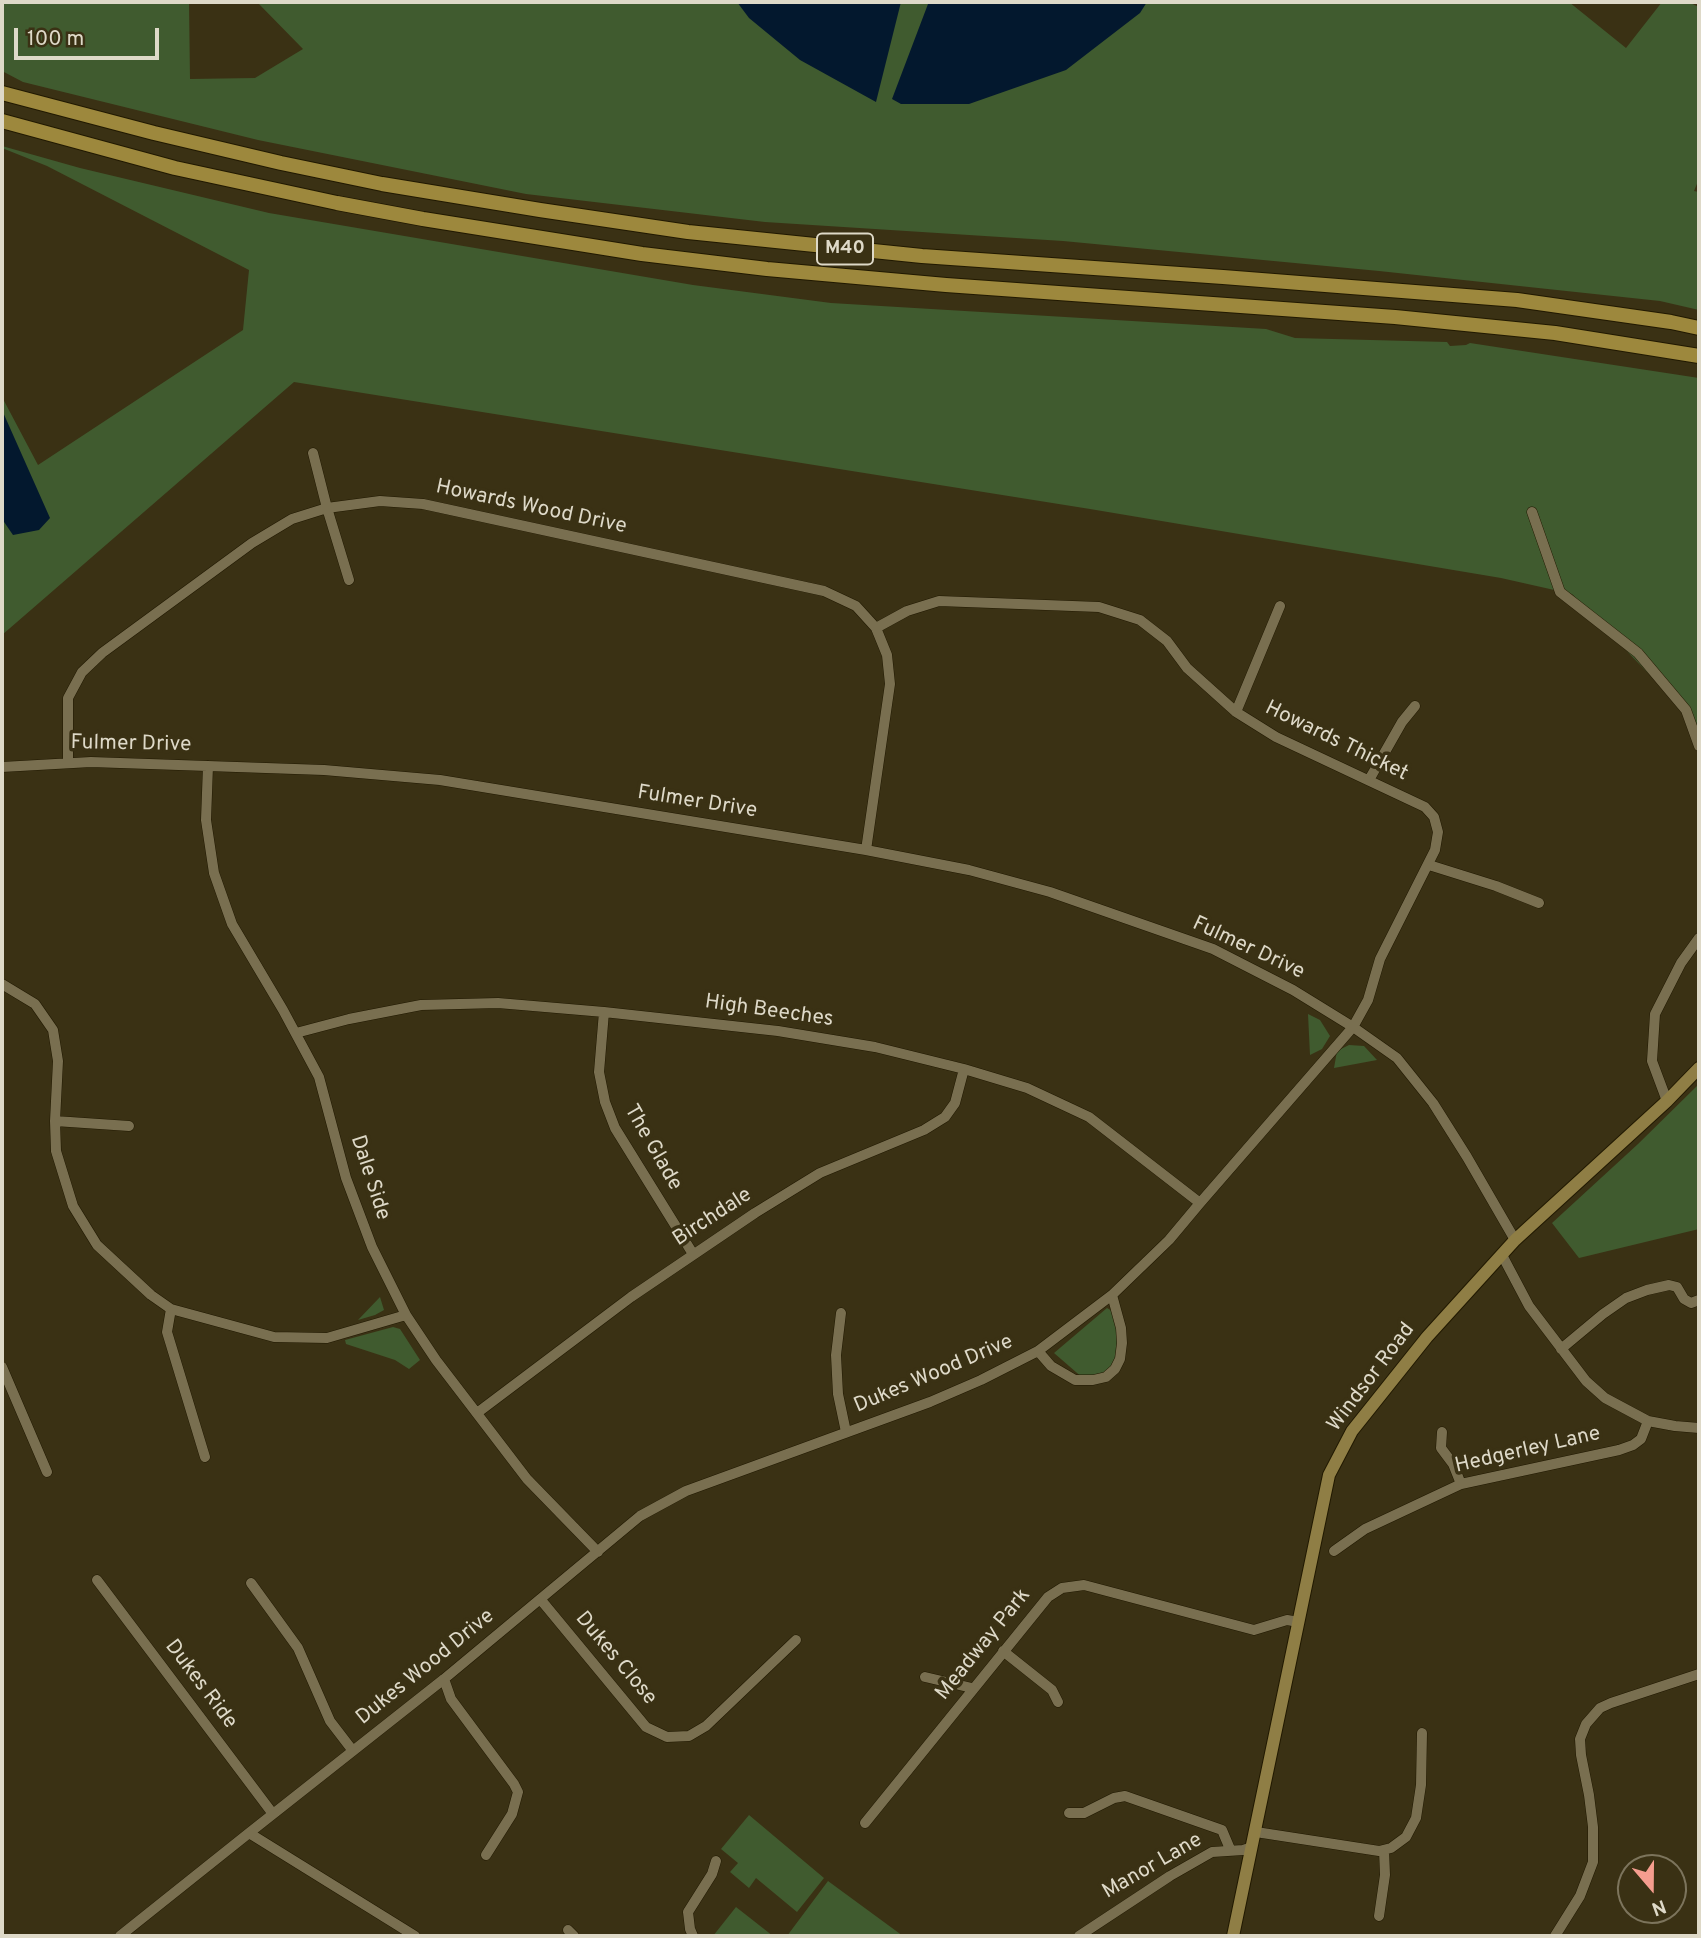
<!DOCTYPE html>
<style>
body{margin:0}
#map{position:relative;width:1701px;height:1938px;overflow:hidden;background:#3a3114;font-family:Overpass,sans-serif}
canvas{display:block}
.frame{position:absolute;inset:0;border:4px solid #ded9c8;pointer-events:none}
.north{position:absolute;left:1617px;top:1854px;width:70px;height:70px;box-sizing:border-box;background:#3a3114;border:2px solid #7c745c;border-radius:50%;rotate:160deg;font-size:19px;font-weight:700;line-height:28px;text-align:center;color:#ded9c8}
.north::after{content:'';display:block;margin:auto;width:24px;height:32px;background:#f59d8f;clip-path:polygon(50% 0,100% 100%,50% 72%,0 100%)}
.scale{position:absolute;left:14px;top:28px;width:145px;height:32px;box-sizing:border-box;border:4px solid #ded9c8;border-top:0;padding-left:9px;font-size:21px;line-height:24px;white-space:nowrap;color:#ded9c8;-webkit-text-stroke:5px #3a3114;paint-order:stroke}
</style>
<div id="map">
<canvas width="1701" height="1938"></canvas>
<div class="frame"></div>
<div class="north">N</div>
<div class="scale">100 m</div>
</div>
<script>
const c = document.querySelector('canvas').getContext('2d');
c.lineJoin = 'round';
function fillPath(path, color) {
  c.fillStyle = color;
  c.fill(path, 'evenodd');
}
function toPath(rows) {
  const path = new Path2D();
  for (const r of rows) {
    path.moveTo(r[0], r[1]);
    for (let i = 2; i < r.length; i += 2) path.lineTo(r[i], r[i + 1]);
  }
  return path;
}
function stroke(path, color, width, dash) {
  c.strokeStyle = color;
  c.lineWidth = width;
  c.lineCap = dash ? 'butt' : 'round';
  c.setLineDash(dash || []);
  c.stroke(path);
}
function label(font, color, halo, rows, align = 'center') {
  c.font = font + ' Overpass,sans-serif';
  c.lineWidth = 7;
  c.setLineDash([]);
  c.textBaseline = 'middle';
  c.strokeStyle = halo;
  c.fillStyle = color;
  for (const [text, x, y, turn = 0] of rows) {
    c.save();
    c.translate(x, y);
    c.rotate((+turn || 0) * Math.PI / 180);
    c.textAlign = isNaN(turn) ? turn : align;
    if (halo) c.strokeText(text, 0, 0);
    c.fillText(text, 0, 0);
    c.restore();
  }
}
const green = toPath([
 [2,2,189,2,190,79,255,78,303,49,257,2,1569,2,1626,48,1662,2,1688,2,1699,7,1699,179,1694,191,1699,192,1699,310,1660,301,1379,271,1063,241,765,222,526,194,258,140,23,82,2,71],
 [2,146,80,168,269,213,693,285,831,303,1266,329,1295,338,1447,342,1450,346,1466,345,1470,343,1699,378,1699,735,1693,720,1572,594,1501,578,1090,509,294,382,2,635,2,397,38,465,243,330,249,270,47,166,2,148],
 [1308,1014,1320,1020,1330,1036,1322,1049,1310,1055],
 [1349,1045,1364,1046,1377,1060,1334,1068,1337,1051],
 [1699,1084,1699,1229,1579,1258,1552,1223,1638,1144],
 [380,1297,384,1310,375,1315,358,1320],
 [1107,1308,1117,1314,1120,1350,1113,1365,1101,1375,1084,1379,1054,1353],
 [393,1327,400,1329,420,1360,409,1369,395,1360,346,1344,345,1340],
 [749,1815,824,1878,797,1912,756,1878,749,1888,730,1872,738,1863,721,1849],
 [828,1881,903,1936,787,1936],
 [736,1907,773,1936,713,1936]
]);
const water = toPath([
 [737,2,901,2,876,102,800,60,749,18],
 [934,2,1147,2,1140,13,1066,70,969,104,901,104,892,99,928,4],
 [2,410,50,518,39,530,13,535,2,519]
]);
const minor = toPath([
 [313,453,327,508,349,580],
 [1532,512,1560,592,1638,653,1686,710,1699,746],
 [1236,712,1280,606],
 [68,763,68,698,82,672,102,653,252,543,292,519,327,508,380,501,423,504,824,591,856,606,876,628,887,655,890,684,866,850],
 [208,766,206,820,214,873,232,924,283,1010,319,1077,346,1178,372,1247,406,1315,436,1360,527,1479,598,1552],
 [2,767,91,762,324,770,440,780,866,850,969,870,1050,892,1213,949,1293,990,1353,1027,1397,1058,1433,1103,1467,1157,1515,1240],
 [1369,780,1402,722,1415,706],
 [1429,865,1496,886,1539,903],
 [2,984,35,1004,53,1030,58,1061,55,1121,56,1151,73,1206,97,1245,151,1295,171,1309,274,1337,327,1338,406,1315],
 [604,1012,599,1072,605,1102,615,1128,693,1254],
 [296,1033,349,1019,421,1005,498,1003,604,1012,778,1031,875,1047,964,1069,1027,1088,1089,1117,1200,1203],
 [1667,1101,1652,1061,1655,1014,1681,963,1699,938],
 [55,1121,129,1126],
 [1502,1255,1529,1306,1586,1381,1605,1398,1648,1421,1675,1426,1699,1428],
 [171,1309,167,1332,205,1457],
 [841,1313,836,1355,838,1394,846,1432],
 [1561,1349,1603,1314,1626,1298,1647,1290,1669,1285,1677,1287,1684,1299,1691,1303,1699,1300],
 [1038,1351,1051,1366,1075,1380,1093,1380,1106,1377,1115,1369,1120,1359,1122,1343,1121,1328,1112,1295],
 [2,1367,47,1472],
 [477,1413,631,1297,755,1213,820,1173,924,1130,945,1117,955,1103,964,1069],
 [1442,1432,1441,1448,1453,1464,1461,1484],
 [1334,1551,1365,1529,1461,1484,1619,1450,1633,1445,1641,1439,1648,1421],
 [97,1580,273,1814],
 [251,1583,298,1648,330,1721,353,1751],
 [541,1600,646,1727,667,1737,689,1736,706,1726,796,1640],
 [1003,1651,1052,1690,1058,1702],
 [925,1677,972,1688],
 [444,1679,451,1699,514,1784,518,1792,512,1814,486,1855],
 [1069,1813,1084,1813,1114,1798,1125,1796,1222,1830,1230,1849],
 [865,1823,1048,1597,1062,1588,1084,1585,1254,1630,1287,1620,1299,1622],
 [1256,1832,1379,1851,1391,1848,1406,1837,1416,1818,1421,1785,1422,1733],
 [249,1833,444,1679,640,1516,686,1491,930,1402,981,1380,1038,1351,1112,1295,1169,1240,1200,1203,1353,1027,1368,1000,1380,959,1435,850,1438,832,1434,817,1425,807,1276,737,1236,712,1187,668,1167,641,1140,620,1099,607,939,601,907,611,876,628],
 [1379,1916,1385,1875,1384,1850],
 [568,1930,574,1936],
 [120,1936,249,1833,415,1936],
 [693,1936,690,1929,688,1912,712,1874,716,1861],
 [1079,1936,1170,1876,1212,1852,1243,1850,1252,1847],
 [1555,1936,1580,1896,1593,1862,1593,1827,1589,1795,1581,1755,1580,1739,1586,1724,1600,1708,1611,1703,1699,1674]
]);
const major = toPath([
 [1233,1936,1329,1475,1352,1431,1427,1337,1515,1240,1667,1101,1699,1068]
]);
const highway = toPath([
 [2,93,154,133,281,163,382,184,540,210,688,232,922,256,1223,277,1517,300,1671,322,1699,328],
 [2,121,175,168,337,203,423,219,642,254,767,269,946,285,1395,317,1555,333,1699,356]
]);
const shields = [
 [845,249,56]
];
const shieldNames = [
 ["M40",845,249]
];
const streetNames = [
 ["Howards Wood Drive",531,508,12],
 ["Howards Thicket",1336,742,26],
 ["Fulmer Drive",131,745,1],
 ["Fulmer Drive",697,803,9],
 ["Fulmer Drive",1248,949,25],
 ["High Beeches",769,1012,8],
 ["The Glade",652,1148,60],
 ["Dale Side",369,1178,72],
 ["Birchdale",713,1218,-33],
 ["Dukes Wood Drive",934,1375,-23],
 ["Windsor Road",1372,1378,-53],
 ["Hedgerley Lane",1528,1451,-13],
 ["Meadway Park",984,1645,-51],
 ["Dukes Close",615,1659,50],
 ["Dukes Wood Drive",426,1668,-39],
 ["Dukes Ride",200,1685,53],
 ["Manor Lane",1153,1867,-30]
];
fillPath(green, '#405b2f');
fillPath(water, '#03182e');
stroke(minor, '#211900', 11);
stroke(major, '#211900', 14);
stroke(highway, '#211900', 16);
stroke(minor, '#796f50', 10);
stroke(major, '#8f7e45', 12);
stroke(highway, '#9d883d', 14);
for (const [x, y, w] of shields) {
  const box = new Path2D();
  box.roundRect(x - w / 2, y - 15.5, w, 31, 5);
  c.fillStyle = '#3a3114';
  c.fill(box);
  stroke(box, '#ded9c8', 2);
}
label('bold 19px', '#ded9c8', null, shieldNames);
label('21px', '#ded9c8', '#3a3114', streetNames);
</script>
